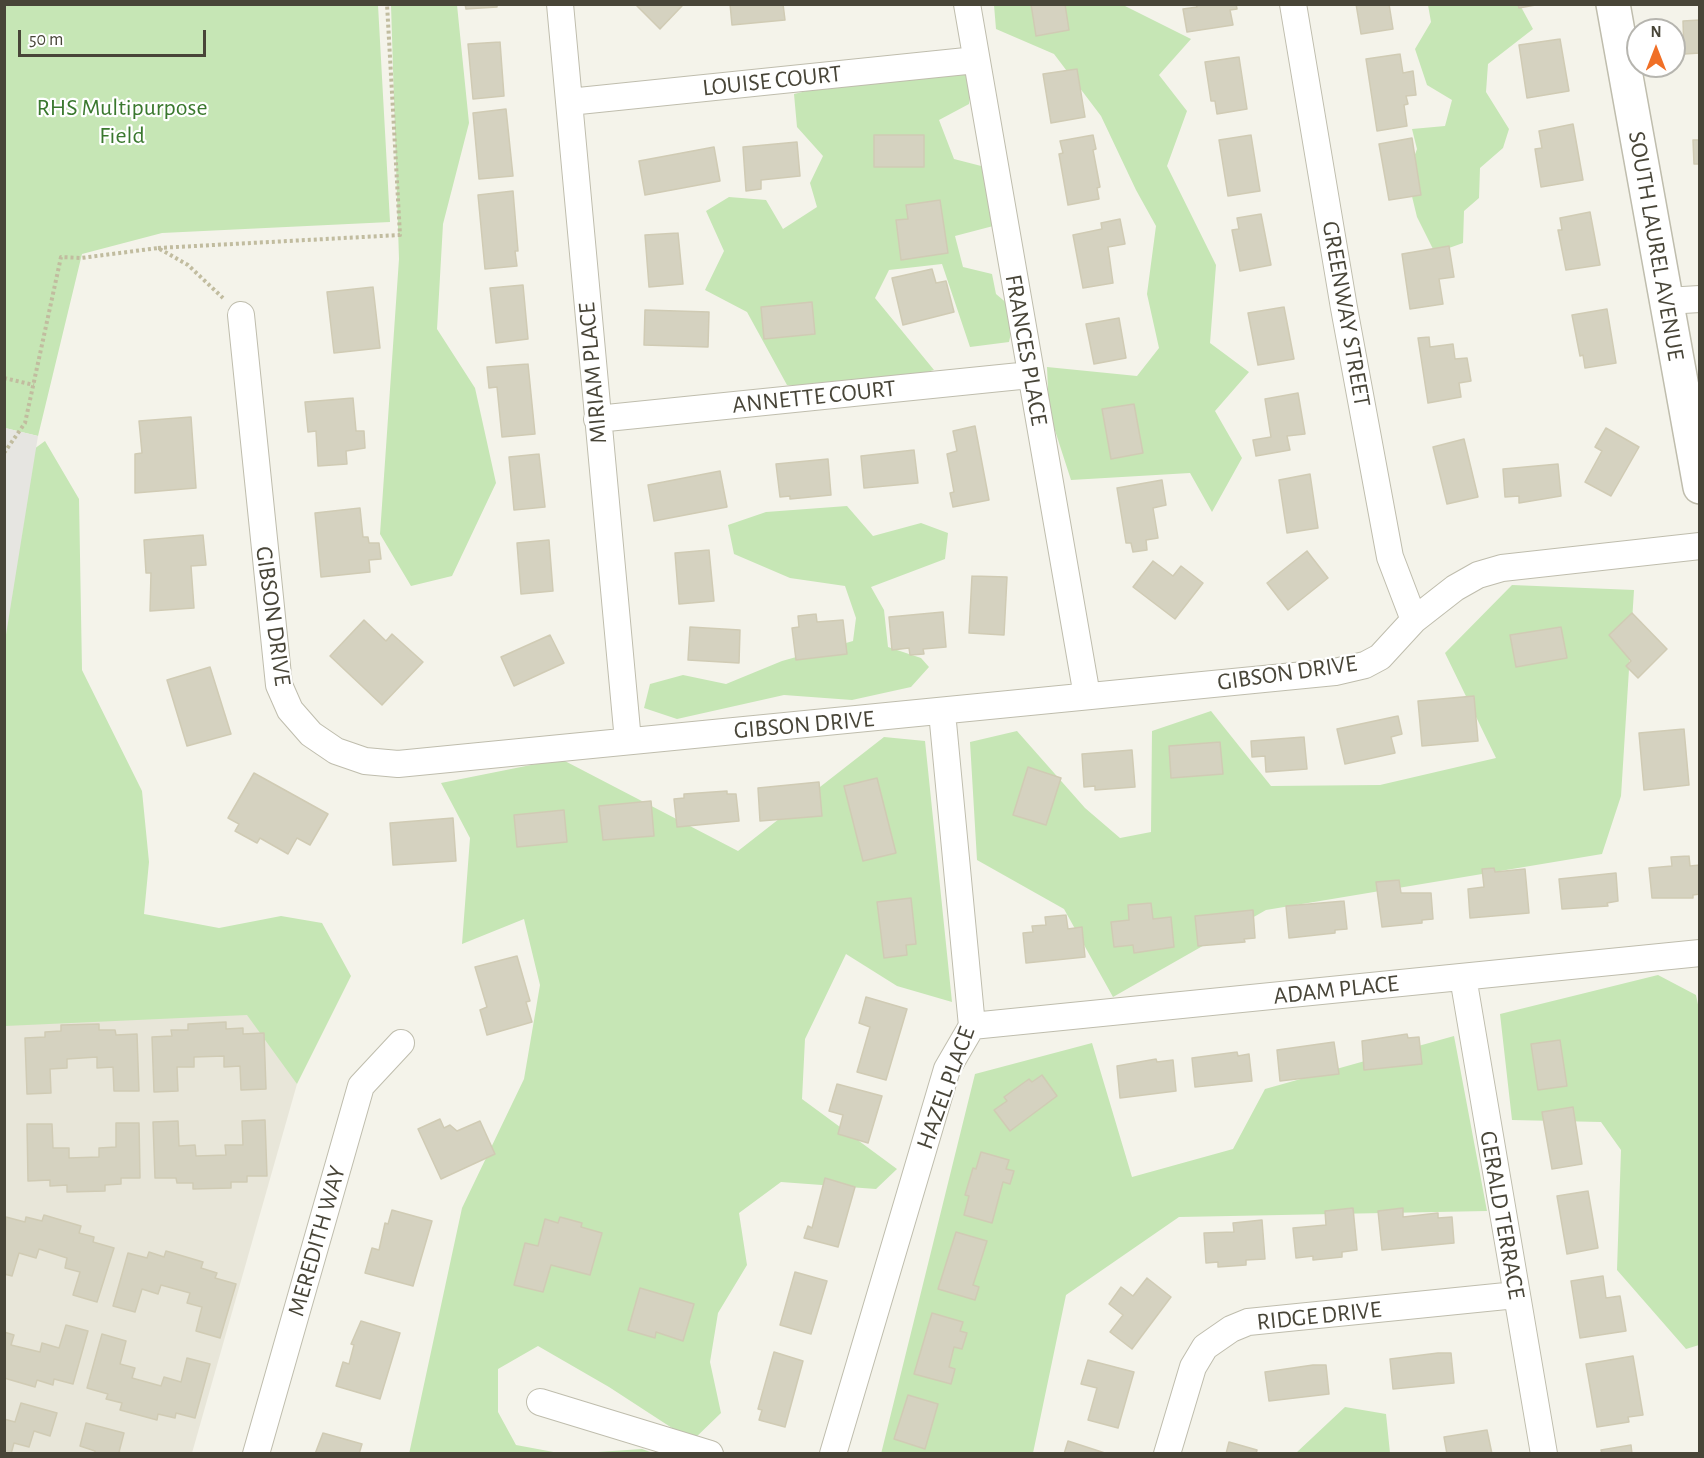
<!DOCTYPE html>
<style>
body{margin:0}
#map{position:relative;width:1704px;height:1458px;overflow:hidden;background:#f4f3ea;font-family:"Alegreya Sans",sans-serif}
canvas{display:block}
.frame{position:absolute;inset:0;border:6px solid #484538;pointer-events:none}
.north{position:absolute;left:1626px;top:18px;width:60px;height:60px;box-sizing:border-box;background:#fff;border:2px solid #b6b5af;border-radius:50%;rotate:0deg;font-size:16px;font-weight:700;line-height:24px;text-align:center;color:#484538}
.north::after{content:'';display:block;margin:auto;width:21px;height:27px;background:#f06f26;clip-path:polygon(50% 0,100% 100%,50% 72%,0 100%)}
.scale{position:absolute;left:18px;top:30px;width:188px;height:27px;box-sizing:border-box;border:3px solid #484538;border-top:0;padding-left:8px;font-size:18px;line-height:21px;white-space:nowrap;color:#484538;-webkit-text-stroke:4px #fff;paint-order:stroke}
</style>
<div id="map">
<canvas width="1704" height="1458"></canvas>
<div class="frame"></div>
<div class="north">N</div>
<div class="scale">50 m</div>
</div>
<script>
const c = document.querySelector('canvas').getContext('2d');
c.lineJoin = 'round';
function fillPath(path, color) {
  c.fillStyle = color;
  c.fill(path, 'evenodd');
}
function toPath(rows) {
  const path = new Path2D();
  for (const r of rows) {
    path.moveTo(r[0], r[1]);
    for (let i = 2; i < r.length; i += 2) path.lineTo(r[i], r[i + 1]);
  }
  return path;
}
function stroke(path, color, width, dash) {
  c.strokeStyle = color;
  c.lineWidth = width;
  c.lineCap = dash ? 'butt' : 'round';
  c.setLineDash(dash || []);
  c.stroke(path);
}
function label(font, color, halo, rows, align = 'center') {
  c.font = font + ' "Alegreya Sans",sans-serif';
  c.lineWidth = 4.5;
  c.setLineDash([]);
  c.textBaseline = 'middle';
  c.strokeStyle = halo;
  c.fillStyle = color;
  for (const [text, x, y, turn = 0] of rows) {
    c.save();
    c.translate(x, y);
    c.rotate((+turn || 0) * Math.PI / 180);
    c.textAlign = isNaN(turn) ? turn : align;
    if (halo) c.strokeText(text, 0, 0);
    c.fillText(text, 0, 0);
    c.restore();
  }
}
const residential = toPath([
 [272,997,297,1084,192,1453,5,1453,4,1002]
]);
const green = toPath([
 [4,5,378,5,390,222,162,233,82,254,38,436,5,428],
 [391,5,457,5,469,123,443,224,437,329,475,388,496,483,452,576,411,586,380,534,399,259],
 [994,5,1123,5,1191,39,1159,75,1187,111,1167,166,1216,265,1210,343,1249,372,1215,411,1242,458,1212,512,1190,473,1071,480,1049,412,1047,367,1137,376,1159,348,1147,294,1156,226,1136,190,1101,116,1054,54,996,29],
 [1428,5,1520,5,1533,29,1488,64,1486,92,1509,129,1503,148,1480,168,1479,198,1464,211,1463,243,1435,253,1417,217,1407,176,1417,149,1412,129,1445,126,1452,100,1427,85,1415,49,1431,22],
 [872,75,973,75,969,104,939,120,954,159,989,168,997,225,955,236,963,267,992,274,996,294,1016,311,1009,342,970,347,942,264,889,270,875,298,934,370,860,391,787,385,747,312,705,290,724,251,706,211,729,197,766,200,783,229,817,207,810,183,823,156,797,127,794,94],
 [45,441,79,499,82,670,142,791,149,862,144,914,219,928,281,916,322,923,351,976,297,1084,247,1015,5,1026,5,502,12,465],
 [847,506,873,536,921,523,948,533,945,559,871,587,884,610,888,647,921,658,929,667,911,687,852,700,784,695,677,719,644,708,650,684,683,675,726,684,782,661,853,641,856,618,845,586,790,578,734,554,728,525,766,512],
 [1512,585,1634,590,1621,796,1602,854,1266,910,1113,997,1064,909,977,860,970,742,1017,731,1085,808,1120,838,1151,832,1152,731,1211,711,1271,786,1380,785,1496,758,1445,653],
 [884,737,925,741,952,1002,897,986,846,954,805,1039,802,1099,897,1169,876,1189,781,1182,739,1213,747,1265,718,1313,710,1362,721,1413,692,1441,609,1387,538,1346,498,1369,498,1412,516,1445,559,1453,409,1454,462,1208,524,1079,540,985,524,919,462,944,470,838,441,783,561,759,738,851],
 [1658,975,1696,995,1700,1014,1699,1345,1686,1349,1617,1270,1621,1150,1601,1122,1512,1120,1500,1014],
 [1454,1036,1487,1211,1179,1217,1066,1295,1033,1453,881,1454,975,1074,1092,1043,1132,1177,1233,1149,1265,1089],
 [1345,1407,1386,1414,1390,1453,1296,1453],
 [642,1449,653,1453,583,1453]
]);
const parking = toPath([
 [5,428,38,436,5,641,4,428]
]);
const building = toPath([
 [465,4,497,4,497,7,466,9,465,4],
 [635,4,680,4,682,6,660,29,635,4],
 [730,4,783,4,785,20,732,25,730,4],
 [1031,4,1065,4,1069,30,1036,36,1031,4],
 [1196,4,1236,4,1237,9,1230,10,1233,25,1187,32,1183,9,1197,7,1196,4],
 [1356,4,1389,4,1393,29,1361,34,1356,4],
 [1518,4,1541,4,1519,8,1518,4],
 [1700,20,1700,53,1684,54,1683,21,1700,20],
 [1560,39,1569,91,1527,98,1519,45,1560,39],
 [500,42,504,96,473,99,468,44,500,42],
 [1400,54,1403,73,1413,71,1416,95,1406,96,1408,104,1404,105,1407,126,1377,131,1366,59,1400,54],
 [1239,57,1247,109,1217,114,1215,101,1211,101,1205,62,1239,57],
 [1077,69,1085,117,1051,123,1043,74,1077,69],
 [506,109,513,176,479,179,473,113,506,109],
 [1573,124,1583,180,1541,187,1535,149,1542,148,1539,131,1573,124],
 [874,135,924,135,924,167,874,167,874,135],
 [1093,135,1096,149,1093,150,1100,187,1097,188,1099,199,1068,205,1059,154,1063,153,1060,141,1093,135],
 [1251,135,1260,191,1228,196,1219,140,1251,135],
 [1412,138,1421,195,1389,200,1379,144,1412,138],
 [1693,140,1700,140,1700,164,1694,164,1693,140],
 [797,142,800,176,761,180,761,189,746,191,743,147,797,142],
 [714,147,720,181,645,195,639,161,714,147],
 [513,191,518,251,515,251,517,266,485,269,478,195,513,191],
 [940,200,948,253,901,260,896,220,908,219,906,205,940,200],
 [1590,212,1600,265,1566,270,1558,230,1562,230,1560,218,1590,212],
 [1261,214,1271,265,1240,271,1232,230,1239,229,1237,218,1261,214],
 [1120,219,1125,244,1108,247,1113,283,1083,288,1073,235,1102,229,1101,223,1120,219],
 [678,233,683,284,649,287,645,235,678,233],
 [1449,246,1454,277,1439,279,1443,304,1410,309,1402,254,1449,246],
 [932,269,936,283,946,281,954,312,903,325,892,278,932,269],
 [523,285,528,339,496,343,490,288,523,285],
 [373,287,380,348,334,353,327,292,373,287],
 [812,302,815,334,764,339,761,307,812,302],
 [1284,307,1294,359,1258,365,1248,313,1284,307],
 [1607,309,1616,363,1585,368,1583,355,1580,356,1572,315,1607,309],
 [645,310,709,312,708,347,644,345,645,310],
 [1119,318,1126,358,1094,364,1086,324,1119,318],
 [1429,337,1430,347,1453,344,1455,359,1467,358,1471,381,1459,383,1461,397,1428,403,1418,338,1429,337],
 [528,364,535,434,502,437,497,387,489,388,487,367,528,364],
 [1298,393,1305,434,1287,436,1290,450,1256,456,1253,440,1271,437,1265,399,1298,393],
 [353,398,356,431,364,431,365,448,346,451,347,464,318,466,316,431,308,432,305,402,353,398],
 [1134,404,1143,453,1111,459,1102,409,1134,404],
 [191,417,196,488,135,493,135,454,142,453,139,421,191,417],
 [975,426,989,500,953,507,950,493,954,492,947,454,957,451,953,431,975,426],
 [1606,428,1639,447,1611,496,1585,482,1602,451,1595,447,1606,428],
 [1464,439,1478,497,1447,504,1433,447,1464,439],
 [914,450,918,483,864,488,861,456,914,450],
 [539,454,545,507,514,510,509,457,539,454],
 [828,459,831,495,790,499,790,496,780,497,776,464,828,459],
 [1558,464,1561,496,1519,503,1519,496,1505,497,1503,469,1558,464],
 [720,471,727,507,654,521,648,485,720,471],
 [1310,474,1318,528,1287,533,1279,480,1310,474],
 [1162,480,1166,505,1153,508,1158,538,1146,540,1147,550,1133,552,1131,543,1126,543,1117,488,1162,480],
 [360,508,363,537,368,537,369,543,379,543,381,559,369,560,370,572,321,577,315,513,360,508],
 [203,535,206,565,191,566,194,608,150,611,151,573,146,573,144,540,203,535],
 [549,540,553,591,521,594,517,543,549,540],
 [709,550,714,601,679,604,675,553,709,550],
 [1307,551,1328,578,1288,610,1267,583,1307,551],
 [1153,561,1173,576,1181,566,1203,583,1175,619,1133,587,1153,561],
 [972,576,1007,577,1004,635,969,633,972,576],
 [943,612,946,647,923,649,924,654,910,655,909,648,892,650,889,617,943,612],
 [1632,613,1667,649,1638,678,1626,666,1631,661,1609,635,1632,613],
 [816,614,817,622,843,620,847,654,796,660,792,628,799,627,798,616,816,614],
 [364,620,386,641,392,634,423,662,382,705,330,656,364,620],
 [690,627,740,630,739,663,688,660,690,627],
 [1561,627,1567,658,1516,667,1510,635,1561,627],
 [550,635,564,663,514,686,501,657,550,635],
 [210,667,231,734,187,746,167,680,210,667],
 [1474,696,1478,741,1422,746,1418,701,1474,696],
 [1398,716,1402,734,1391,737,1395,753,1345,764,1337,729,1398,716],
 [1684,729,1689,785,1644,790,1639,733,1684,729],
 [1304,737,1307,769,1266,772,1265,756,1252,757,1251,741,1304,737],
 [1220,742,1223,774,1171,778,1169,746,1220,742],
 [1132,750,1135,787,1095,790,1095,786,1084,787,1082,754,1132,750],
 [1028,767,1061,778,1046,825,1013,815,1028,767],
 [254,773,328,814,310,845,297,838,288,854,260,838,257,843,235,831,239,824,228,818,254,773],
 [877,778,896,853,863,861,844,786,877,778],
 [819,782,822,816,760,821,758,788,819,782],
 [727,791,727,794,736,794,739,821,677,827,674,799,684,798,684,794,727,791],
 [651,801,654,836,603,840,599,806,651,801],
 [564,810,567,842,517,847,514,815,564,810],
 [453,818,456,861,393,865,390,823,453,818],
 [1689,856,1690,866,1700,865,1700,894,1693,895,1693,898,1652,898,1649,868,1672,866,1671,857,1689,856],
 [1494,868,1495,872,1525,869,1529,913,1470,918,1468,889,1484,887,1482,869,1494,868],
 [1616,873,1618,901,1607,903,1608,906,1562,909,1559,879,1616,873],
 [1399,880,1401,893,1431,893,1433,919,1422,920,1422,923,1382,927,1376,882,1399,880],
 [911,898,916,944,906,945,907,955,884,958,877,902,911,898],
 [1344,901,1347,929,1335,930,1335,933,1289,938,1286,906,1344,901],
 [1151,903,1153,919,1171,917,1174,947,1134,953,1133,945,1114,947,1111,922,1129,920,1128,905,1151,903],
 [1253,910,1255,938,1244,939,1245,942,1198,946,1195,916,1253,910],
 [1066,915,1068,929,1082,927,1085,957,1026,963,1023,933,1033,932,1032,926,1046,925,1045,917,1066,915],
 [517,956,530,1001,526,1002,532,1022,487,1035,480,1010,487,1007,475,967,517,956],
 [866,997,907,1009,886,1080,857,1072,870,1027,859,1023,866,997],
 [226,1022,226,1029,243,1028,243,1034,264,1033,266,1089,241,1090,240,1066,224,1067,224,1056,194,1057,194,1067,177,1067,178,1091,154,1092,152,1037,172,1036,171,1030,188,1030,188,1024,226,1022],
 [99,1024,99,1030,115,1030,116,1035,137,1034,139,1091,114,1091,113,1067,97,1068,97,1057,67,1059,67,1068,50,1069,51,1093,27,1094,25,1038,45,1037,45,1032,61,1031,61,1025,99,1024],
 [1407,1034,1408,1038,1419,1037,1422,1064,1364,1070,1362,1041,1407,1034],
 [1560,1040,1567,1086,1538,1090,1531,1044,1560,1040],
 [1334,1042,1339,1074,1280,1081,1277,1050,1334,1042],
 [1237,1052,1238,1056,1249,1054,1252,1081,1195,1087,1192,1058,1237,1052],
 [1156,1059,1157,1062,1173,1060,1176,1091,1120,1098,1117,1066,1156,1059],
 [1042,1075,1057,1096,1010,1131,994,1110,1007,1101,1004,1097,1029,1079,1032,1082,1042,1075],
 [837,1084,882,1096,868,1143,838,1134,843,1115,829,1111,837,1084],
 [1573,1107,1582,1164,1552,1169,1542,1112,1573,1107],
 [440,1119,444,1128,450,1125,457,1131,480,1121,495,1154,441,1179,418,1129,440,1119],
 [265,1120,267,1176,247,1176,247,1182,231,1182,231,1188,193,1189,193,1183,177,1183,176,1178,155,1178,153,1122,178,1121,179,1146,195,1145,196,1156,226,1155,225,1145,243,1145,242,1121,265,1120],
 [116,1123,139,1123,140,1178,121,1178,121,1184,105,1185,105,1191,67,1192,67,1185,50,1186,50,1180,28,1181,27,1124,52,1124,53,1148,69,1148,69,1158,99,1157,99,1148,116,1147,116,1123],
 [981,1152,1009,1160,1006,1169,1014,1171,1010,1184,1003,1182,992,1223,964,1215,969,1196,965,1195,973,1168,976,1169,981,1152],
 [825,1178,855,1187,838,1247,804,1238,808,1226,812,1228,825,1178],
 [1588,1191,1598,1248,1567,1254,1557,1196,1588,1191],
 [1353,1208,1357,1250,1342,1252,1342,1257,1313,1260,1313,1256,1296,1258,1293,1228,1326,1225,1325,1211,1353,1208],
 [1403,1208,1403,1217,1438,1213,1438,1218,1452,1217,1454,1243,1382,1250,1378,1211,1403,1208],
 [392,1210,432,1221,413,1286,365,1273,372,1248,379,1250,385,1223,388,1224,392,1210],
 [44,1215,81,1226,79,1233,94,1237,93,1242,114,1248,97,1302,73,1295,80,1272,65,1268,67,1258,39,1249,36,1258,19,1253,12,1276,4,1274,6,1217,25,1222,26,1217,42,1221,44,1215],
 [560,1217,582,1223,581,1227,602,1233,590,1275,551,1265,543,1292,514,1285,525,1243,538,1246,545,1219,558,1223,560,1217],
 [1262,1220,1265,1259,1246,1260,1246,1265,1218,1267,1218,1262,1206,1263,1204,1233,1234,1232,1233,1223,1262,1220],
 [956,1232,987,1241,973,1285,979,1287,975,1300,938,1289,956,1232],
 [166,1251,203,1262,201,1268,217,1273,215,1278,236,1284,220,1338,196,1331,202,1307,187,1303,190,1293,161,1285,158,1294,142,1289,135,1312,113,1306,128,1253,147,1258,149,1252,164,1257,166,1251],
 [795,1272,827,1281,811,1334,780,1325,795,1272],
 [1603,1276,1606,1298,1620,1296,1626,1331,1580,1338,1571,1281,1603,1276],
 [1147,1278,1171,1297,1132,1349,1110,1332,1123,1315,1109,1304,1121,1287,1133,1296,1147,1278],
 [640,1288,694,1304,683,1341,656,1332,655,1338,628,1330,640,1288],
 [932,1313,963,1322,960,1331,967,1333,962,1349,954,1347,949,1367,955,1369,951,1384,914,1374,932,1313],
 [361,1321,400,1333,380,1399,336,1386,343,1362,349,1364,354,1345,351,1344,361,1321],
 [66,1325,88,1331,73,1384,54,1379,53,1385,37,1380,35,1387,4,1378,4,1332,14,1335,11,1345,40,1352,42,1343,59,1348,66,1325],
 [102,1334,126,1341,120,1364,135,1368,132,1378,161,1386,164,1377,181,1382,187,1358,210,1364,195,1418,176,1413,175,1418,158,1414,157,1420,120,1410,122,1403,106,1399,108,1394,87,1388,102,1334],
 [774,1352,803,1361,785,1427,759,1420,762,1410,758,1409,774,1352],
 [1438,1353,1451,1353,1454,1383,1393,1389,1390,1359,1438,1353],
 [1633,1356,1643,1415,1628,1417,1629,1422,1597,1427,1586,1364,1633,1356],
 [1088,1360,1134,1372,1118,1428,1088,1420,1097,1388,1081,1384,1088,1360],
 [1313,1365,1326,1365,1329,1394,1269,1401,1265,1372,1313,1365],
 [908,1395,938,1404,925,1449,894,1439,908,1395],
 [21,1403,57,1413,50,1436,34,1431,29,1447,14,1443,11,1454,4,1454,4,1419,15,1422,21,1403],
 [86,1423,124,1433,119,1452,123,1454,95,1454,95,1451,80,1446,86,1423],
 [1487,1430,1492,1454,1447,1454,1444,1437,1487,1430],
 [323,1433,362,1444,359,1454,315,1454,323,1433],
 [1068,1441,1108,1454,1064,1454,1068,1441],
 [1229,1442,1257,1450,1256,1454,1226,1454,1229,1442],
 [1631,1445,1632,1454,1602,1454,1601,1450,1631,1445]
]);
const path = toPath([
 [158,248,400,235,387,4],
 [4,378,34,385],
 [4,453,25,423,61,257,81,258,158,248,188,265,223,298]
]);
const minor = toPath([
 [560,4,628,741],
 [967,4,1087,696],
 [1293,4,1344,308,1390,557,1414,620],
 [569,102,976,60],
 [1666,301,1700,299],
 [241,315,279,685,290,710,311,734,336,751,365,761,398,764,1335,672,1365,665,1380,657,1414,620,1455,588,1478,575,1502,568,1700,546],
 [597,419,1030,375],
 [1463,977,1544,1454],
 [972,1026,1700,953],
 [540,1402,710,1454],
 [256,1454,361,1086,401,1043],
 [833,1454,947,1069,972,1026,942,712],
 [1167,1454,1193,1367,1205,1347,1231,1329,1248,1322,1516,1295]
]);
const tertiary = toPath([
 [1613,4,1700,487]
]);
const streetNames = [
 ["LOUISE COURT",772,81,-6],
 ["SOUTH LAUREL AVENUE",1656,246,80],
 ["GREENWAY STREET",1346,314,80],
 ["FRANCES PLACE",1026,350,80],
 ["MIRIAM PLACE",593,373,-95],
 ["ANNETTE COURT",814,397,-6],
 ["GIBSON DRIVE",273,616,82],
 ["GIBSON DRIVE",1287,673,-8],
 ["GIBSON DRIVE",804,725,-5],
 ["ADAM PLACE",1336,990,-6],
 ["HAZEL PLACE",946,1088,-70],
 ["GERALD TERRACE",1502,1215,80],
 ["MEREDITH WAY",317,1241,-74],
 ["RIDGE DRIVE",1319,1316,-6]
];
const parkNames = [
 ["RHS Multipurpose",122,108],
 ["Field",122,136]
];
fillPath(residential, '#e8e6d9');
fillPath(green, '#c6e6b5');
fillPath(parking, '#e6e5e1');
fillPath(building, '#d5d2c0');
stroke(building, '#d0cbb4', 1.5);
stroke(minor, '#bfbdad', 28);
stroke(tertiary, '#bfbdad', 36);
stroke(path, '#c1bc9f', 4, [3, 3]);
stroke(minor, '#fff', 26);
stroke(tertiary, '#fff', 33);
label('24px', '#484538', '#fff', streetNames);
label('24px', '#3a782e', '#fff', parkNames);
</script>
